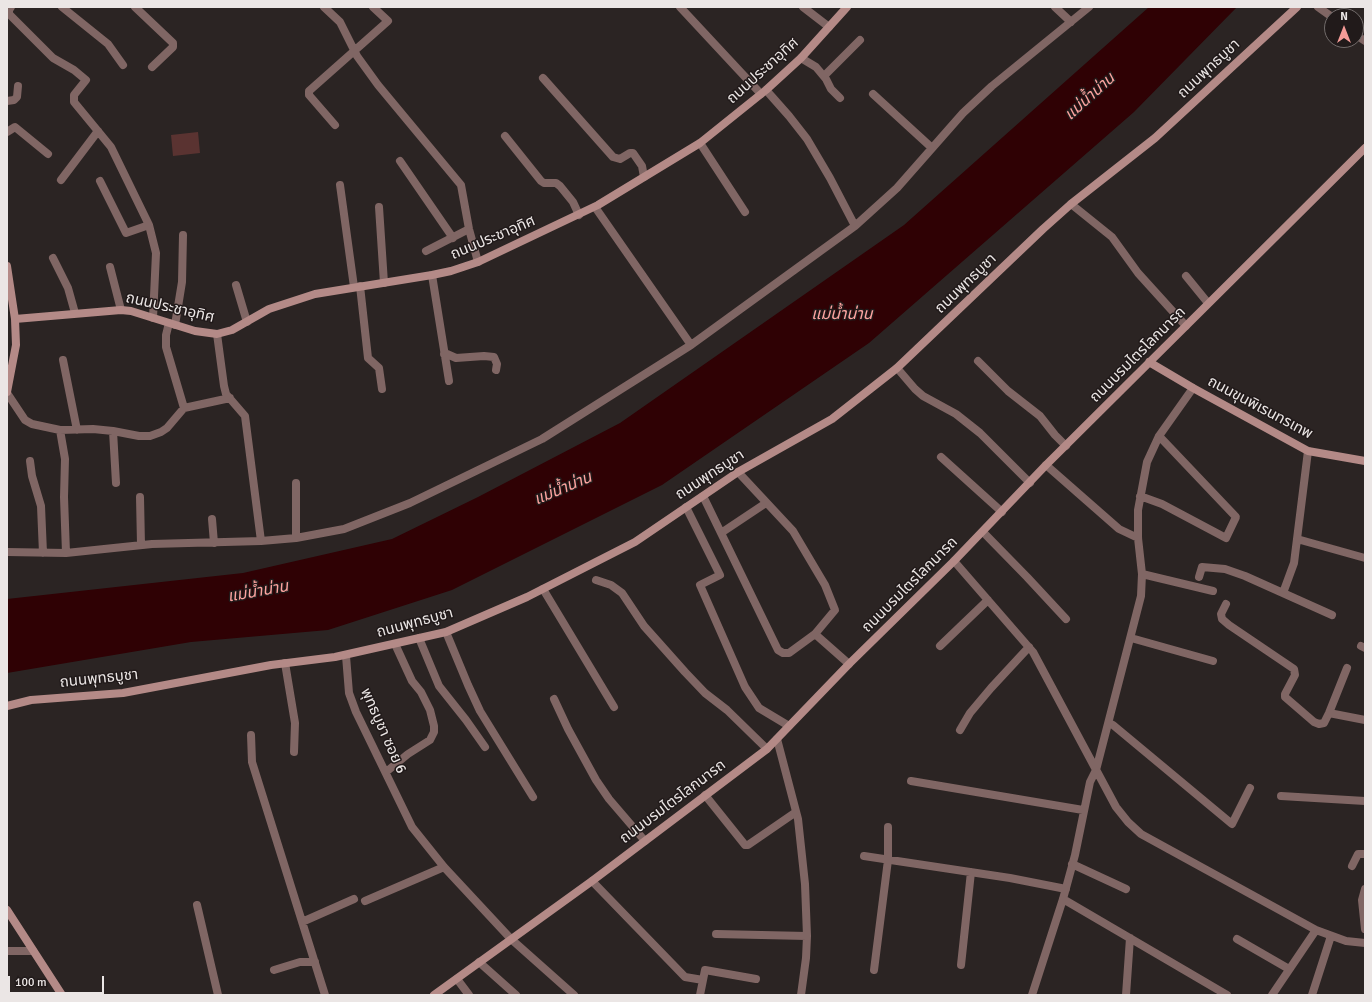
<!DOCTYPE html>
<meta charset="utf-8">
<style>
body{margin:0}
#map{position:relative;width:1372px;height:1002px;overflow:hidden;background:#2b2423;font-family:Signika,sans-serif}
canvas{display:block}
.frame{position:absolute;inset:0;border:8px solid #ebe6e5;pointer-events:none}
.north{position:absolute;left:1324px;top:8px;width:40px;height:40px;box-sizing:border-box;background:#211a1a;border:1px solid #726c6b;border-radius:50%;rotate:0deg;font-size:11px;font-weight:700;line-height:16px;text-align:center;color:#ebe6e5}
.north::after{content:'';display:block;margin:auto;width:14px;height:18px;background:#f59b97;clip-path:polygon(50% 0,100% 100%,50% 72%,0 100%)}
.scale{position:absolute;left:8px;top:976px;width:96px;height:18px;box-sizing:border-box;border:2px solid #ebe6e5;border-top:0;padding-left:5px;font-size:12px;line-height:14px;white-space:nowrap;color:#ebe6e5;-webkit-text-stroke:3px #211a1a;paint-order:stroke}
</style>
<div id="map">
<canvas width="1372" height="1002"></canvas>
<div class="frame"></div>
<div class="north">N</div>
<div class="scale">100 m</div>
</div>
<script>
const c = document.querySelector('canvas').getContext('2d');
c.lineJoin = 'round';
function fillPath(path, color) {
  c.fillStyle = color;
  c.fill(path, 'evenodd');
}
function toPath(rows) {
  const path = new Path2D();
  for (const r of rows) {
    path.moveTo(r[0], r[1]);
    for (let i = 2; i < r.length; i += 2) path.lineTo(r[i], r[i + 1]);
  }
  return path;
}
function stroke(path, color, width, dash) {
  c.strokeStyle = color;
  c.lineWidth = width;
  c.lineCap = dash ? 'butt' : 'round';
  c.setLineDash(dash || []);
  c.stroke(path);
}
function label(font, color, halo, rows, align = 'center') {
  c.font = font + ' Signika,"Noto Sans Thai",sans-serif';
  c.lineWidth = 3;
  c.setLineDash([]);
  c.textBaseline = 'middle';
  c.strokeStyle = halo;
  c.fillStyle = color;
  for (const [text, x, y, turn = 0] of rows) {
    c.save();
    c.translate(x, y);
    c.rotate((+turn || 0) * Math.PI / 180);
    c.textAlign = isNaN(turn) ? turn : align;
    if (halo) c.strokeText(text, 0, 0);
    c.fillText(text, 0, 0);
    c.restore();
  }
}
const green = toPath([
 [198,132,200,153,173,156,171,135]
]);
const water = toPath([
 [1149,7,1237,7,1134,112,869,343,662,485,452,590,328,630,191,642,7,673,7,599,243,573,392,539,478,497,620,423,904,225]
]);
const street = toPath([
 [11,7,9,10,9,14,53,58,74,70,86,80,74,95,74,102,111,147,149,225,156,253,153,318],
 [62,7,108,44,123,65],
 [135,7,173,43,173,47,152,67],
 [324,7,340,22,357,56,378,85,461,185,469,229,478,262],
 [680,7,761,94],
 [803,7,829,27],
 [1055,7,1071,22],
 [1318,7,1332,17],
 [1356,35,1365,41],
 [801,58,816,67,826,79,831,89,840,98],
 [824,76,860,40],
 [543,78,613,157,620,159,630,153,633,153,642,166,644,177],
 [766,90,789,116,807,139,830,178,855,226],
 [873,94,932,148],
 [7,101,14,100,17,97,18,86],
 [335,125,309,95,309,91,388,21,373,7],
 [7,132,15,127,48,154],
 [505,136,541,181,544,183,556,183,560,186,573,202,579,215],
 [700,143,745,212],
 [400,161,453,238],
 [61,180,98,131],
 [100,181,126,233,149,225],
 [340,185,354,287],
 [1071,204,1112,237,1138,273,1186,326],
 [379,207,384,283],
 [595,207,691,345],
 [426,251,469,229],
 [53,258,68,288,75,313],
 [110,267,121,310],
 [432,275,449,381],
 [1186,276,1208,303],
 [236,285,247,322],
 [360,286,368,358,379,368,382,389],
 [169,323,166,335,166,347,184,408],
 [175,325,182,282,183,235],
 [217,334,224,386,226,394,245,416,261,541],
 [444,354,447,354,456,358,484,356,494,357,497,364,496,370],
 [63,360,77,430],
 [978,361,1008,391,1040,416,1055,435,1066,446],
 [897,368,915,389,923,396,956,414,980,433,1030,483],
 [7,393,25,420,32,424,60,430,93,429,113,431,139,436,150,436,161,432,167,428,184,408,230,398],
 [60,430,65,459,64,497,66,553],
 [113,431,116,483],
 [941,457,1002,512],
 [30,461,32,476,41,506,43,553],
 [1046,465,1119,529,1138,538],
 [738,472,793,531,825,585,835,610,815,634],
 [296,483,296,538],
 [703,496,778,650,783,653,789,653,815,634,849,664],
 [1140,496,1162,504,1226,538,1236,517,1159,436],
 [140,497,141,545],
 [686,507,720,575,700,585,745,687,759,708,789,726],
 [212,519,214,543],
 [983,532,1027,577,1066,619],
 [721,533,766,503],
 [1297,539,1365,558],
 [7,552,66,553,152,544,261,541,296,538,344,529,410,503,542,439,691,345,855,226,897,188,963,113,992,86,1089,7],
 [954,561,1033,652,1116,807,1128,822,1141,834,1316,930,1346,941,1365,943],
 [1142,574,1213,591],
 [1199,577,1202,567,1225,569,1245,576,1332,615],
 [596,580,611,585,622,593,644,626,685,672,705,693,727,710,767,749],
 [543,589,614,707],
 [1283,593,1294,563,1308,451],
 [1226,604,1221,614,1222,619,1229,625,1294,669,1295,675,1285,694,1285,697,1314,722,1319,724,1324,723,1329,713,1347,668],
 [446,632,468,685,480,711,533,797],
 [419,638,439,686,466,720,485,747],
 [1131,638,1213,661],
 [940,646,988,600],
 [1361,646,1365,648],
 [346,656,349,693,356,712,412,827,444,867,511,939,574,995],
 [285,663,295,723,294,752],
 [554,699,568,729,596,780,609,799,645,841],
 [1329,713,1365,720],
 [1109,723,1113,725,1232,824,1250,788],
 [960,730,970,713,991,688,1029,647],
 [251,735,252,762,325,995],
 [777,739,798,819,805,884,807,936,806,958,801,995],
 [386,772,408,754,430,740,434,732,434,726,430,710,421,692,412,681,395,644],
 [911,781,1083,810],
 [705,795,745,845,748,845,796,812],
 [1281,796,1365,801],
 [864,856,1010,878,1066,889],
 [1072,864,1126,889],
 [1352,866,1358,854,1365,854],
 [592,881,685,977,703,980],
 [1365,889,1362,900,1365,929],
 [1063,899,1227,995],
 [365,901,444,867],
 [197,905,218,995],
 [302,922,354,899],
 [716,934,807,936],
 [1237,939,1289,969],
 [7,951,33,951],
 [479,962,516,995],
 [961,965,971,872],
 [274,970,300,962,315,962],
 [874,970,888,860,888,827],
 [457,979,469,995],
 [700,995,705,970,756,979],
 [1032,995,1063,899,1075,855,1090,782,1096,770,1141,596,1142,574,1138,538,1138,510,1147,462,1159,436,1193,388],
 [1126,995,1130,938],
 [1272,995,1316,930],
 [1312,995,1331,936]
]);
const secondary = toPath([
 [7,266,15,319,16,345,7,392],
 [15,319,121,310,131,311,195,331,217,334,232,330,269,309,315,294,432,275,451,271,478,262,598,205,700,143,766,90,801,58,847,7],
 [1149,362,1193,388,1308,451,1365,461],
 [7,706,31,700,123,693,271,665,335,657,446,632,527,597,635,542,738,472,832,419,897,368,1043,229,1071,204,1155,138,1297,7],
 [7,910,62,995],
 [434,995,592,881,767,749,849,664,954,561,1046,465,1365,148]
]);
const streetNames = [
 ["ถนนพุทธบูชา",1209,69,-43],
 ["ถนนประชาอุทิศ",763,71,-42],
 ["ถนนประชาอุทิศ",493,238,-23],
 ["ถนนพุทธบูชา",966,284,-44],
 ["ถนนประชาอุทิศ",170,308,13],
 ["ถนนบรมไตรโลกนารถ",1138,355,-45],
 ["ถนนขุนพิเรนทรเทพ",1260,408,28],
 ["ถนนพุทธบูชา",710,475,-33],
 ["ถนนบรมไตรโลกนารถ",910,585,-45],
 ["ถนนพุทธบูชา",415,623,-15],
 ["ถนนพุทธบูชา",99,679,-6],
 ["พุทธบูชา ซอย 6",383,731,66],
 ["ถนนบรมไตรโลกนารถ",673,802,-37]
];
const waterNames = [
 ["แม่น้ำน่าน",1090,97,-42],
 ["แม่น้ำน่าน",842,315],
 ["แม่น้ำน่าน",563,489,-23],
 ["แม่น้ำน่าน",258,592,-10]
];
fillPath(green, '#5a3331');
fillPath(water, '#2f0104');
stroke(street, '#806664', 8);
stroke(secondary, '#b48a87', 8);
label('15px', '#ebe6e5', '#211a1a', streetNames);
label('italic 16px', '#fda4a0', '#211a1a', waterNames);
</script>
